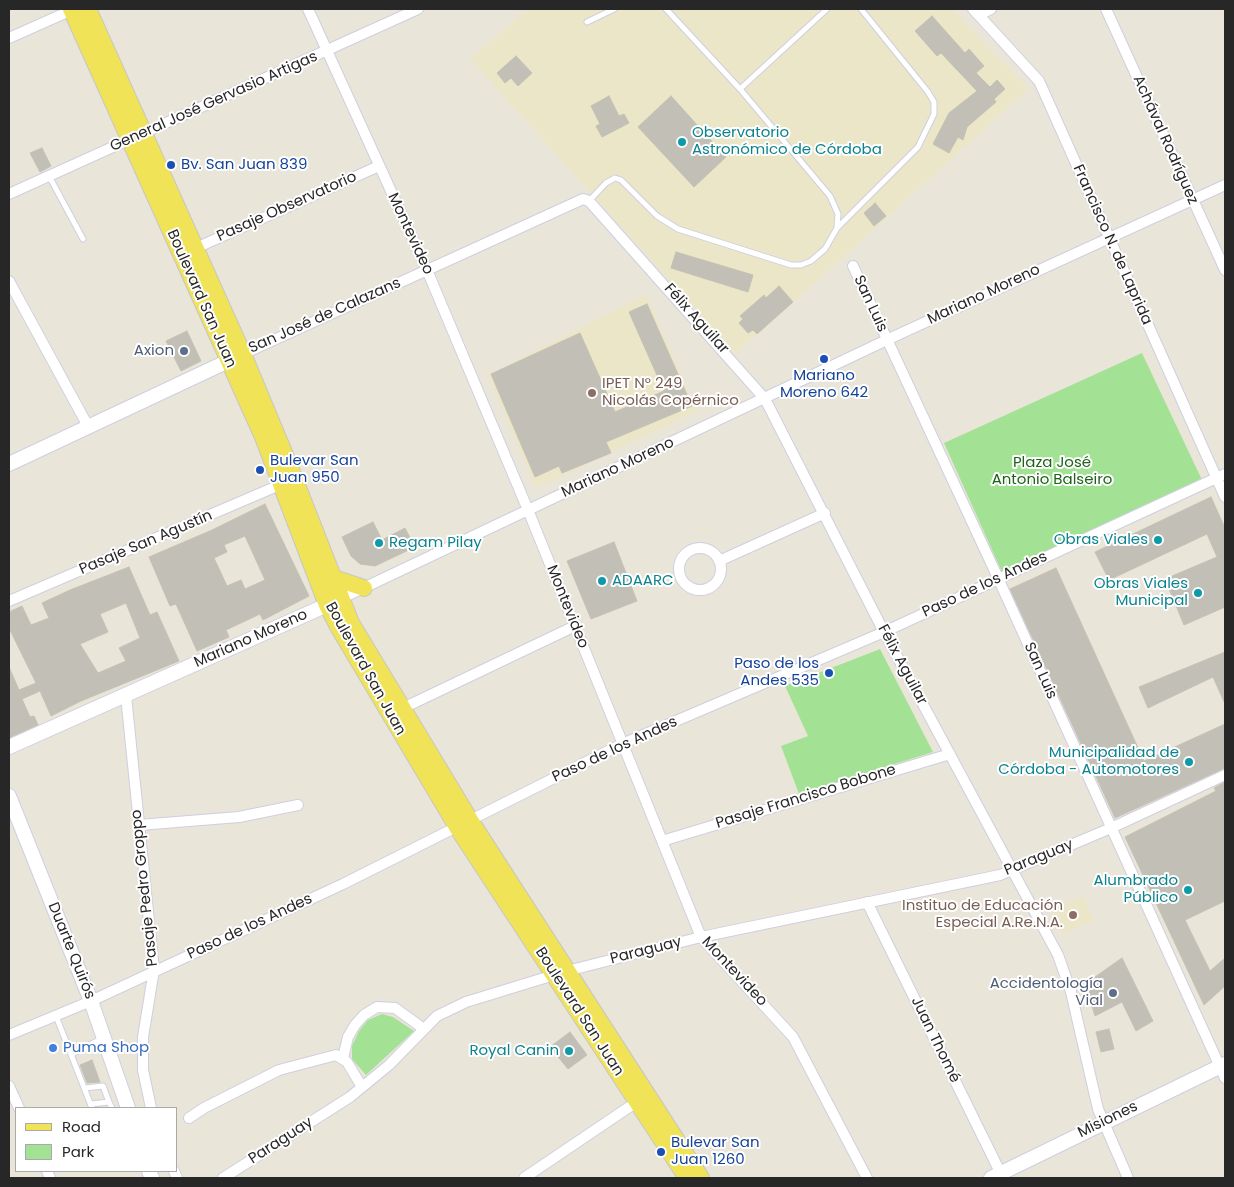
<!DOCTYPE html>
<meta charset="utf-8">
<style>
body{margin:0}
#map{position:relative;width:1234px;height:1187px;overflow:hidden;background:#eae5d9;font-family:Poppins,sans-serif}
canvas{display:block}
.frame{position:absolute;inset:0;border:10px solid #272727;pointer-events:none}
.legend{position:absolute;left:15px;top:1107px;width:162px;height:65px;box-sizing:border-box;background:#fff;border:1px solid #a9a9a9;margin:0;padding:6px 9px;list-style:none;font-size:15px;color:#272727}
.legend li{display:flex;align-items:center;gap:10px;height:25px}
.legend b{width:25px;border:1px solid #a9a9a9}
</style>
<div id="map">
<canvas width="1234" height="1187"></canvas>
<div class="frame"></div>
<ul class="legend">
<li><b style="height:6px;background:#f0e358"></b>Road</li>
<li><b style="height:14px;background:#a3e294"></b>Park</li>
</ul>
</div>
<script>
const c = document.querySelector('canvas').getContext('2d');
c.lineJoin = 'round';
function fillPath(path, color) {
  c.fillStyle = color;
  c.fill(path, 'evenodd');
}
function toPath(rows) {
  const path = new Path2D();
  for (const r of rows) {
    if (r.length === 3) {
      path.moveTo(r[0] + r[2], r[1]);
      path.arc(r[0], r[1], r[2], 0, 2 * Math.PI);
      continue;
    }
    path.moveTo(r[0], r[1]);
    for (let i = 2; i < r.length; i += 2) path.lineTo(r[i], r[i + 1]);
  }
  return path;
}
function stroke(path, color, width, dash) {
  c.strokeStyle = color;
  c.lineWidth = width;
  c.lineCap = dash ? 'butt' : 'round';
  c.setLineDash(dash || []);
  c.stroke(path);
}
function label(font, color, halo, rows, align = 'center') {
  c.font = font + ' Poppins,sans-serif';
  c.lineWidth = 4;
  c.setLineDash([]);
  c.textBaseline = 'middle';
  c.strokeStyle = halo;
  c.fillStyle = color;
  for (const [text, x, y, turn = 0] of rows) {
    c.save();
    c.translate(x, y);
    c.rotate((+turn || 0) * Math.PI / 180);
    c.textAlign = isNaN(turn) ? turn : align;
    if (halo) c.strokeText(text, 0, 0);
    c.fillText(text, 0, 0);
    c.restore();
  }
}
const education = toPath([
 [527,9,953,9,1029,89,736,354,470,59],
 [646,294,697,412,536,488,488,375],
 [1083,896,1094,920,1063,934,1052,911]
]);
const green = toPath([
 [1142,353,1202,480,1002,572,944,443],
 [880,649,933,752,799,794,781,746,808,736,785,686],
 [382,1014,393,1017,414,1031,366,1075,352,1059,352,1046,359,1031,368,1020]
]);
const building = toPath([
 [932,16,965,53,969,49,984,66,976,73,990,87,997,80,1005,89,994,99,996,102,967,127,963,140,958,137,949,153,933,144,949,113,977,91,941,53,937,56,915,31,932,16],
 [516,56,532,73,518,86,511,78,505,83,497,73,516,56],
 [609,96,619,116,624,114,629,123,602,137,596,126,600,124,591,106,609,96],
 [671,96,726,157,694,187,638,127,671,96],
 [42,148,51,166,40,172,30,153,42,148],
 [875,203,886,216,874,226,864,213,875,203],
 [676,252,753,275,748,292,671,268,676,252],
 [779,286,793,302,757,334,753,330,748,333,739,323,743,319,740,316,764,295,766,298,779,286],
 [647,304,692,406,606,442,611,453,562,473,559,466,535,477,491,374,580,333,615,412,664,391,629,312,647,304],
 [187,331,201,361,181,371,166,341,187,331],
 [1211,497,1225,528,1225,607,1184,625,1165,579,1217,557,1207,534,1109,580,1095,552,1211,497],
 [265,504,309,596,263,620,260,614,226,630,229,637,197,651,176,604,170,606,149,557,212,530,265,504],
 [245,536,265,580,245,589,241,580,227,586,214,558,227,552,224,545,245,536],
 [373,522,382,540,405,528,415,547,375,566,360,564,351,556,342,537,373,522],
 [614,542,637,601,591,619,567,561,614,542],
 [129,567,150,615,157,612,179,661,81,701,51,716,40,691,22,699,30,717,34,716,38,725,9,738,9,667,19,690,36,683,9,628,9,612,22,606,31,625,49,618,42,603,70,590,129,567],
 [126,603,140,638,119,648,126,661,98,673,80,644,108,632,100,614,126,603],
 [1056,568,1144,761,1225,724,1225,768,1115,818,1010,589,1056,568],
 [1225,652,1225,704,1213,677,1148,708,1139,687,1225,652],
 [1225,782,1225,901,1185,920,1210,971,1225,958,1225,986,1204,1005,1125,837,1216,791,1214,788,1225,782],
 [1122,958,1153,1021,1136,1031,1122,1002,1095,1016,1085,984,1122,958],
 [1109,1029,1114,1049,1101,1052,1096,1032,1109,1029],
 [570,1032,587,1055,568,1069,550,1047,570,1032],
 [92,1060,100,1082,87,1083,80,1065,92,1060]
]);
const lane = toPath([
 [666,9,740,89,830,196,838,214,837,227],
 [587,22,614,9],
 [740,89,827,9],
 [49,176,83,239],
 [589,201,606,183,615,178,621,180,657,216,678,229,791,265,801,265,811,261,825,249,837,228,918,147,934,114,934,102,928,92,861,9],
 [56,1016,92,1108],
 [72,1054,103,1038],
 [85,1088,103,1086,109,1102],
 [91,1104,109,1102,112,1108]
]);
const street = toPath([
 [308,9,427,270,528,510,701,937,793,1037,867,1178],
 [973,9,1039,81,1044,92,1225,497],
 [1106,9,1225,270],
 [979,15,991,9],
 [9,38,72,10],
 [9,194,418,9],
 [196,248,379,166],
 [853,266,998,578,1225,1078],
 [9,281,89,428],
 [243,354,583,199,589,201,765,399,884,632,1058,955,1071,992,1098,1109,1128,1178],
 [700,569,21],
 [719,561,825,513],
 [9,601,282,484],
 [336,601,893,337,1225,185],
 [126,696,154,970,143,1037,143,1070,151,1108],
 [401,709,575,626],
 [139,825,239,817,298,805],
 [662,841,950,754],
 [867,902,1003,1178],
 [9,1035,91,1001,343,884,622,744,884,632,1225,474],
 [343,1058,348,1037,355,1025,364,1015,377,1007,395,1008,424,1029],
 [9,1086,19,1108],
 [189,1118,204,1108,279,1070,336,1055,347,1062,362,1087],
 [47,1171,50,1178],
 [174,1171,177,1178],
 [223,1178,350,1097,389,1065,437,1016,466,1002,567,971,701,937,1000,875,1111,828,1225,775],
 [524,1178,641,1099]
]);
const secondary = toPath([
 [9,464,239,356],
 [9,747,327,605],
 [9,796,91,1001,128,1108],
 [149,1171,152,1178],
 [991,1178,1225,1064]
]);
const primary = toPath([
 [71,9,263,437,327,605,340,630,457,827,687,1178],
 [88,9,243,354,288,462,351,623,470,820,701,1178],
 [331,577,364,588]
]);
const markers = [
 [682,142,5,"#0f9aa8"],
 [171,165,5,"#1a4fb4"],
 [184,351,5,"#5c6f8a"],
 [824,359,5,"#1a4fb4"],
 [592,393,5,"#8d6e63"],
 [260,470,5,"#1a4fb4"],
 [1158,540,5,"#0f9aa8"],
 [379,543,5,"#0f9aa8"],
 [602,581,5,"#0f9aa8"],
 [1198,593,5,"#0f9aa8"],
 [829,673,5,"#1a4fb4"],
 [1189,762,5,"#0f9aa8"],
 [1188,890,5,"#0f9aa8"],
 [1073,915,5,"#8d6e63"],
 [1113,993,5,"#5c6f8a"],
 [53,1048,5,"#3f7fe0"],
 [569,1051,5,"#0f9aa8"],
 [661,1152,5,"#1a4fb4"]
];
const streetNames = [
 ["General José Gervasio Artigas",214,102,-24],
 ["Achával Rodríguez",1165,140,66],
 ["Pasaje Observatorio",287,207,-24],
 ["Montevideo",410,234,65],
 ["Francisco N. de Laprida",1112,245,66],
 ["Mariano Moreno",984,295,-25],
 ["Boulevard San Juan",201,299,66],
 ["San Luis",870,304,65],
 ["San José de Calazans",325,316,-24],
 ["Félix Aguilar",696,319,48],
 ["Mariano Moreno",618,468,-25],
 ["Pasaje San Agustín",146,543,-23],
 ["Paso de los Andes",985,585,-25],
 ["Montevideo",567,607,68],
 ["Mariano Moreno",251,639,-24],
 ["Félix Aguilar",902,665,62],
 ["Boulevard San Juan",365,669,61],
 ["San Luis",1040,671,66],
 ["Paso de los Andes",615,750,-25],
 ["Pasaje Francisco Bobone",806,797,-17],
 ["Paraguay",1039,858,-22],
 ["Pasaje Pedro Groppo",145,888,-96],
 ["Paso de los Andes",250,927,-25],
 ["Duarte Quirós",71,951,68],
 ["Paraguay",646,951,-14],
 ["Montevideo",734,972,47],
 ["Boulevard San Juan",579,1012,57],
 ["Juan Thomé",935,1040,64],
 ["Misiones",1108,1120,-26],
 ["Paraguay",281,1141,-33]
];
const cultureNames = [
 ["Observatorio",692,133,"left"],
 ["Astronómico de Córdoba",692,150,"left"],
 ["Obras Viales",1148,540],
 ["Regam Pilay",389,543,"left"],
 ["ADAARC",612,581,"left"],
 ["Obras Viales",1188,584],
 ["Municipal",1188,601],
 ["Municipalidad de",1179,753],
 ["Córdoba - Automotores",1179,770],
 ["Alumbrado",1178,881],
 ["Público",1178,898],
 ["Royal Canin",559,1051]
];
const transitNames = [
 ["Bv. San Juan 839",181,165],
 ["Mariano",824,376,"center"],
 ["Moreno 642",824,393,"center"],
 ["Bulevar San",270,461],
 ["Juan 950",270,478],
 ["Paso de los",819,664,"right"],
 ["Andes 535",819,681,"right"],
 ["Bulevar San",671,1143],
 ["Juan 1260",671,1160]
];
const serviceNames = [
 ["Axion",174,351],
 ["Accidentología",1103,984],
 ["Vial",1103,1001]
];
const educationNames = [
 ["IPET N° 249",602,384],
 ["Nicolás Copérnico",602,401],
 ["Instituo de Educación",1063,906,"right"],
 ["Especial A.Re.N.A.",1063,923,"right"]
];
const parkNames = [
 ["Plaza José",1052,463],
 ["Antonio Balseiro",1052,480]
];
const shopNames = [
 ["Puma Shop",63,1048]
];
fillPath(education, '#ece6c8');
fillPath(green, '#a3e294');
fillPath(building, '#c2bfb6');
stroke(building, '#c5c1b3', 1);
stroke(lane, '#cecfe1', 7);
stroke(street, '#cecfe1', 12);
stroke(secondary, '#cecfe1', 16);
stroke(primary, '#c7c7c7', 18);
stroke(lane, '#fff', 5);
stroke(street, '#fff', 10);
stroke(secondary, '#fff', 14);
stroke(primary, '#f0e358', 16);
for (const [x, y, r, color] of markers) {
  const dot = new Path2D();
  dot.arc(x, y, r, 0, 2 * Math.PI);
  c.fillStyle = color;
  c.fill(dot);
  stroke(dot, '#fff', 2);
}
label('15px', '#272727', '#fff', streetNames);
label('15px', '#0d838f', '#fff', cultureNames, 'right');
label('15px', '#164399', '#fff', transitNames, 'left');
label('15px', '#4e5e75', '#fff', serviceNames, 'right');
label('15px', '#785e54', '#fff', educationNames, 'left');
label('15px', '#1d6319', '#fff', parkNames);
label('15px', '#366cbe', '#fff', shopNames, 'left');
</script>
